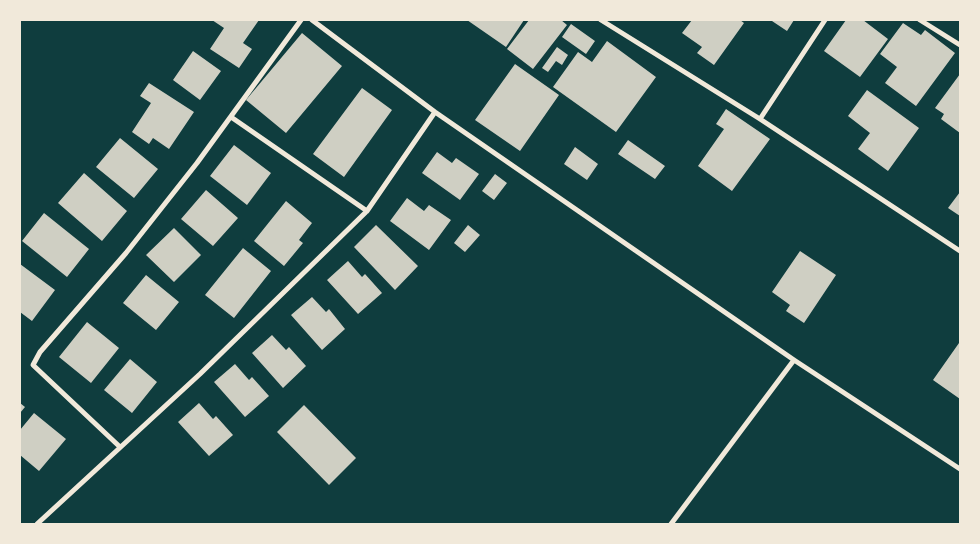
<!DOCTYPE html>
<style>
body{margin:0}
#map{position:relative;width:980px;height:544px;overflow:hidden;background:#0f3d3e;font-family:"Golos Text",sans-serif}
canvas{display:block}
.frame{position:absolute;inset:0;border:21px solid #f1e9da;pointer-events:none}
</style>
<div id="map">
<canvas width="980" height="544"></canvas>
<div class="frame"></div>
</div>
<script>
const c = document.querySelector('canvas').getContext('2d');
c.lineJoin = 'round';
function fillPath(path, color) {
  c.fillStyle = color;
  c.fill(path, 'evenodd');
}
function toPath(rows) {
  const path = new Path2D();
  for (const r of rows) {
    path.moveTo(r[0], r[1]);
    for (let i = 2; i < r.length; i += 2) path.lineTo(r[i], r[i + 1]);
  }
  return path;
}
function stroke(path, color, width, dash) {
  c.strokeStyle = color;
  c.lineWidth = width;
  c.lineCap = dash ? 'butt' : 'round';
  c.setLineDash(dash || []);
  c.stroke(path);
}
const building = toPath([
 [212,20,259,20,243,43,252,49,239,68,210,49,224,28],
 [467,20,524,20,506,47],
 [529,20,561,20,567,25,533,69,507,49],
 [692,20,740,20,744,23,714,65,697,53,702,47,682,33],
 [773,20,794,20,787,31,772,21],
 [846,20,863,20,888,39,860,77,824,51],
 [903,23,921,35,925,30,955,53,916,106,885,83,897,67,880,54],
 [571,24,595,41,586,54,562,37],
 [302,33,342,66,286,133,246,100],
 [607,41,656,77,616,132,553,87,578,52,592,62],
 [557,47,568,55,562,65,556,61,548,72,542,68],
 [193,51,221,71,200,100,173,80],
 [515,64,559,95,520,151,475,120],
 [960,74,960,133,941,119,944,114,935,108],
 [149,83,194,112,169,149,153,138,149,144,132,132,151,103,140,96],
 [362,88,392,110,344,177,313,154],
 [867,90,919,128,888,171,858,149,870,133,848,116],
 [726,109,770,139,732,191,698,166,724,129,716,124],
 [120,138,158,169,134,198,96,167],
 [628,140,665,166,655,179,618,154],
 [234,145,271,173,247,205,210,176],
 [575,147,598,164,587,180,564,164],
 [437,152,452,163,456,158,479,174,460,200,422,173],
 [84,173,127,211,102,241,58,203],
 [495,174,507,183,494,200,482,191],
 [206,190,238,218,213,246,181,219],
 [960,192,960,216,948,208],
 [407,198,424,211,429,205,451,220,429,250,390,221],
 [286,201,312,223,299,240,303,243,284,266,254,241],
 [44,213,89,249,67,277,22,241],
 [376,225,418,266,395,290,354,247],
 [468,225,480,235,465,252,454,243],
 [174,228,201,255,174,282,146,255],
 [243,248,271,271,234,318,205,295],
 [800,251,836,275,804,323,786,311,790,305,772,292],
 [348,261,362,277,365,274,382,293,358,314,327,280],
 [20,264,55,290,32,321,20,312],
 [146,275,179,302,156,330,123,303],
 [312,297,326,312,329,309,345,329,322,350,291,315],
 [87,322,119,348,91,383,59,357],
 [272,335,286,350,289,347,306,366,283,388,252,353],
 [959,343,960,344,960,399,933,380],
 [130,359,157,382,132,413,104,390],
 [235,364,249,380,252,377,269,396,245,417,214,382],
 [20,403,25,407,20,413],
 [199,403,213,419,216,416,233,435,209,456,178,422],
 [304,405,356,458,329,485,277,432],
 [34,413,66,439,39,471,20,455,20,430]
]);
const minor = toPath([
 [312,20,435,112,794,360,960,469],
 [601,20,760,119,960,251],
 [920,20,960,45],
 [231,117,367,211],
 [760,119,825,20],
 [120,447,33,365,40,352,126,253,197,163,301,20],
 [37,524,200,374,367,211,435,112],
 [671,524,794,360]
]);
fillPath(building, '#cfcfc3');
stroke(minor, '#f1e9da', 5);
</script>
